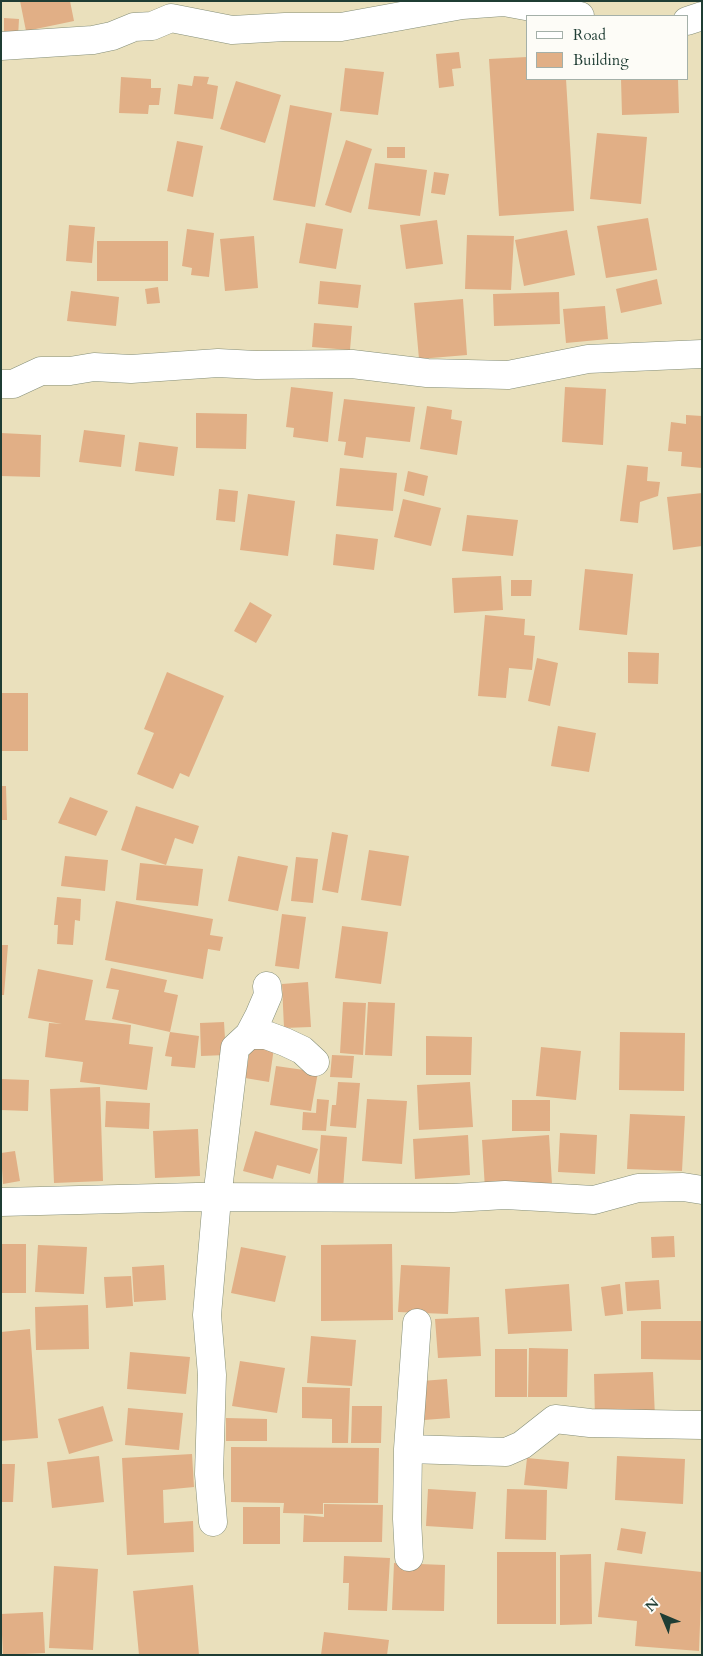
<!DOCTYPE html>
<style>
body{margin:0}
#map{position:relative;width:703px;height:1656px;overflow:hidden;background:#eae0bc;font-family:Cardo,serif}
canvas{display:block}
.frame{position:absolute;inset:0;border:2px solid #1f3d34;pointer-events:none}
.legend{position:absolute;left:526px;top:15px;width:162px;height:65px;box-sizing:border-box;background:#fdfcf7;border:1px solid #a4b0a9;margin:0;padding:6px 9px;list-style:none;font-size:15px;color:#1f3d34}
.legend li{display:flex;align-items:center;gap:10px;height:25px}
.legend b{width:25px;border:1px solid #a4b0a9}
.north{position:absolute;left:638px;top:1591px;width:50px;height:50px;-webkit-text-stroke:4px #fdfcf7;paint-order:stroke;rotate:315deg;font-size:14px;font-weight:700;line-height:20px;text-align:center;color:#1f3d34}
.north::after{content:'';display:block;margin:auto;width:18px;height:22px;background:#1f3d34;clip-path:polygon(50% 0,100% 100%,50% 72%,0 100%)}
</style>
<div id="map">
<canvas width="703" height="1656"></canvas>
<div class="frame"></div>
<ul class="legend">
<li><b style="height:6px;background:#fff"></b>Road</li>
<li><b style="height:14px;background:#e1af86"></b>Building</li>
</ul>
<div class="north">N</div>
</div>
<script>
const c = document.querySelector('canvas').getContext('2d');
c.lineJoin = 'round';
function fillPath(path, color) {
  c.fillStyle = color;
  c.fill(path, 'evenodd');
}
function toPath(rows) {
  const path = new Path2D();
  for (const r of rows) {
    path.moveTo(r[0], r[1]);
    for (let i = 2; i < r.length; i += 2) path.lineTo(r[i], r[i + 1]);
  }
  return path;
}
function stroke(path, color, width, dash) {
  c.strokeStyle = color;
  c.lineWidth = width;
  c.lineCap = dash ? 'butt' : 'round';
  c.setLineDash(dash || []);
  c.stroke(path);
}
const building = toPath([
 [20,1,70,1,74,21,26,31],
 [4,18,19,19,18,37,4,37],
 [459,52,461,68,452,69,454,86,439,88,436,54],
 [527,57,527,79,566,79,574,211,499,216,489,59],
 [345,68,384,72,378,115,340,111],
 [194,76,209,77,207,84,218,86,213,119,174,114,178,84,192,86],
 [121,77,151,79,151,88,161,88,159,105,149,105,148,114,119,113],
 [621,79,678,79,679,113,622,115],
 [236,81,281,95,265,143,220,129],
 [290,105,332,113,315,207,273,200],
 [597,133,647,137,641,204,590,199],
 [346,140,372,149,351,213,325,205],
 [177,141,203,146,193,197,167,191],
 [387,147,405,147,405,158,387,158],
 [375,163,427,170,420,216,368,209],
 [434,172,449,174,445,195,431,193],
 [648,218,657,270,606,278,597,226],
 [437,220,443,264,406,269,400,225],
 [306,223,343,229,336,269,299,263],
 [69,225,95,227,92,263,66,261],
 [187,229,214,233,209,277,191,275,192,268,182,266],
 [567,230,575,275,524,286,515,240],
 [467,235,514,236,511,290,465,289],
 [254,236,258,288,225,291,220,239],
 [97,241,168,241,168,281,97,281],
 [657,279,662,304,621,313,616,289],
 [320,281,361,285,358,308,318,304],
 [158,287,160,303,147,304,145,289],
 [71,291,119,297,116,326,67,321],
 [559,292,560,324,494,326,493,294],
 [463,299,467,355,419,359,414,303],
 [605,306,608,339,566,343,563,309],
 [314,323,352,326,350,350,312,347],
 [291,387,333,392,328,442,293,437,294,428,286,427],
 [565,387,606,389,603,445,562,442],
 [344,399,415,407,410,442,366,437,363,458,344,455,346,442,338,441],
 [427,406,452,410,451,419,462,421,457,455,420,449],
 [196,413,247,414,246,449,196,448],
 [686,415,702,416,702,468,681,466,682,452,668,451,671,422,686,424],
 [84,430,125,435,121,467,79,462],
 [1,433,41,435,40,477,1,476],
 [139,442,178,447,174,476,135,471],
 [627,465,648,467,647,481,660,482,658,496,640,502,638,523,620,521],
 [340,468,397,473,393,511,336,506],
 [408,471,428,476,424,496,404,491],
 [219,489,238,491,235,522,216,520],
 [702,493,702,546,673,550,667,497],
 [248,494,295,501,288,556,240,550],
 [403,499,441,508,431,546,394,537],
 [467,515,518,520,513,556,462,551],
 [336,534,378,539,374,570,333,565],
 [585,569,633,574,627,635,579,630],
 [501,576,503,610,454,613,452,578],
 [511,580,532,580,531,596,511,596],
 [250,602,272,615,256,643,234,631],
 [485,615,525,619,524,635,535,636,532,670,509,668,506,698,478,696],
 [628,652,659,653,658,684,628,683],
 [537,658,558,663,550,706,528,701],
 [167,672,224,696,189,777,180,773,173,789,137,774,154,733,144,729],
 [1,693,28,693,28,751,1,751],
 [558,726,596,733,589,772,551,766],
 [1,786,6,786,7,820,1,820],
 [70,797,108,811,96,836,58,823],
 [136,806,199,826,193,844,175,838,166,865,121,850],
 [332,832,348,835,338,893,322,890],
 [369,850,409,856,401,906,361,900],
 [65,856,108,860,105,891,61,886],
 [238,856,288,866,278,911,228,901],
 [296,857,318,859,313,903,291,901],
 [140,863,203,869,198,906,136,900],
 [57,897,81,899,80,921,75,920,73,945,57,944,58,925,54,925],
 [116,901,213,919,210,935,223,937,220,951,208,949,203,979,105,960],
 [282,914,306,917,299,969,275,966],
 [342,926,388,932,381,984,335,978],
 [1,945,8,945,4,995,1,995],
 [111,968,167,980,164,992,178,995,170,1032,112,1019,119,990,106,988],
 [38,969,93,980,85,1020,131,1025,129,1044,153,1047,147,1090,80,1082,83,1062,45,1057,49,1023,62,1024,28,1018],
 [308,982,311,1027,284,1028,282,984],
 [343,1002,366,1003,363,1055,340,1053],
 [368,1002,395,1003,392,1056,365,1055],
 [224,1022,226,1055,201,1056,200,1023],
 [170,1032,199,1036,195,1068,171,1066,172,1057,165,1056],
 [620,1032,685,1033,684,1091,619,1090],
 [426,1036,472,1037,471,1075,426,1075],
 [251,1044,274,1048,269,1082,245,1078],
 [541,1047,581,1051,576,1100,536,1096],
 [332,1055,354,1056,352,1078,330,1077],
 [276,1066,318,1072,311,1111,270,1105],
 [1,1079,29,1080,28,1111,1,1110],
 [338,1082,360,1083,356,1128,330,1126,332,1105,336,1105],
 [470,1082,473,1127,419,1130,417,1085],
 [100,1087,103,1181,54,1183,50,1089],
 [317,1099,329,1100,326,1131,302,1130,303,1112,316,1113],
 [367,1099,407,1101,402,1164,362,1161],
 [512,1100,550,1100,550,1131,512,1131],
 [106,1101,150,1103,149,1129,105,1127],
 [630,1114,685,1116,682,1171,627,1169],
 [198,1129,200,1176,155,1178,153,1131],
 [255,1131,318,1149,310,1174,277,1165,273,1179,243,1171],
 [560,1133,597,1135,595,1174,558,1172],
 [321,1135,347,1137,343,1189,317,1187],
 [468,1135,470,1175,415,1179,413,1139],
 [549,1135,552,1184,485,1189,482,1140],
 [15,1151,20,1181,3,1184,1,1153],
 [674,1236,675,1257,652,1258,651,1237],
 [1,1244,26,1244,26,1293,1,1293],
 [392,1244,393,1320,321,1321,321,1245],
 [38,1245,87,1247,84,1294,35,1292],
 [241,1247,286,1256,275,1302,231,1293],
 [164,1265,166,1300,134,1302,132,1267],
 [401,1265,450,1267,448,1314,398,1312],
 [131,1276,133,1306,106,1308,104,1277],
 [659,1280,661,1309,627,1311,625,1282],
 [569,1284,572,1331,508,1334,505,1289],
 [620,1284,623,1314,605,1316,601,1287],
 [88,1305,89,1349,36,1350,35,1307],
 [479,1317,481,1356,438,1358,435,1319],
 [641,1321,702,1321,702,1360,641,1359],
 [30,1329,38,1438,1,1441,1,1332],
 [311,1336,356,1340,352,1386,307,1383],
 [529,1348,568,1349,567,1397,528,1397],
 [495,1349,527,1349,527,1397,495,1397],
 [130,1352,190,1357,186,1394,127,1389],
 [240,1361,285,1368,277,1413,232,1406],
 [653,1372,655,1417,595,1419,594,1374],
 [447,1379,450,1418,424,1420,422,1381],
 [302,1387,350,1388,348,1443,332,1443,332,1419,302,1418],
 [103,1406,113,1441,69,1454,58,1419],
 [352,1406,382,1406,381,1443,351,1443],
 [128,1408,183,1413,179,1450,125,1445],
 [226,1418,267,1419,267,1441,226,1441],
 [231,1447,379,1448,378,1503,323,1503,323,1514,283,1513,284,1503,231,1502],
 [192,1454,194,1487,163,1490,164,1523,193,1521,194,1552,127,1555,122,1458],
 [99,1456,104,1502,52,1508,47,1462],
 [617,1456,685,1459,683,1504,615,1500],
 [527,1458,569,1462,567,1489,524,1485],
 [1,1464,15,1464,13,1502,1,1502],
 [428,1489,476,1492,473,1529,426,1526],
 [507,1489,547,1490,546,1540,505,1539],
 [324,1504,383,1505,382,1542,303,1542,304,1515,324,1517],
 [243,1507,280,1507,280,1544,243,1544],
 [621,1528,646,1532,642,1554,617,1550],
 [497,1552,556,1552,556,1624,497,1624],
 [591,1554,592,1624,560,1625,560,1555],
 [344,1556,390,1558,387,1611,348,1610,349,1583,343,1583],
 [605,1562,702,1572,699,1651,635,1646,637,1621,598,1617],
 [394,1563,445,1565,444,1611,392,1610],
 [54,1566,98,1569,93,1650,49,1648],
 [193,1585,199,1655,139,1655,133,1591],
 [43,1612,45,1653,3,1655,1,1614],
 [324,1632,389,1640,387,1655,321,1655]
]);
const minor = toPath([
 [687,21,702,16],
 [1,46,93,40,112,36,134,27,152,26,171,18,232,30,285,27,341,27,462,5,504,2,580,16],
 [1,384,13,384,41,371,70,371,94,367,131,369,218,363,256,365,352,364,427,373,508,375,588,359,702,354],
 [249,1035,266,1035,285,1042,302,1050,315,1062],
 [1,1202,197,1197,453,1198,505,1195,594,1200,638,1188,683,1187,702,1190],
 [408,1449,506,1452,522,1445,555,1419,590,1423,702,1425],
 [213,1522,209,1474,212,1375,207,1315,217,1198,235,1048,249,1035,259,1016,268,995,267,986],
 [409,1557,407,1519,408,1449,417,1323]
]);
fillPath(building, '#e1af86');
stroke(minor, '#848e78', 29);
stroke(minor, '#fff', 28);
</script>
